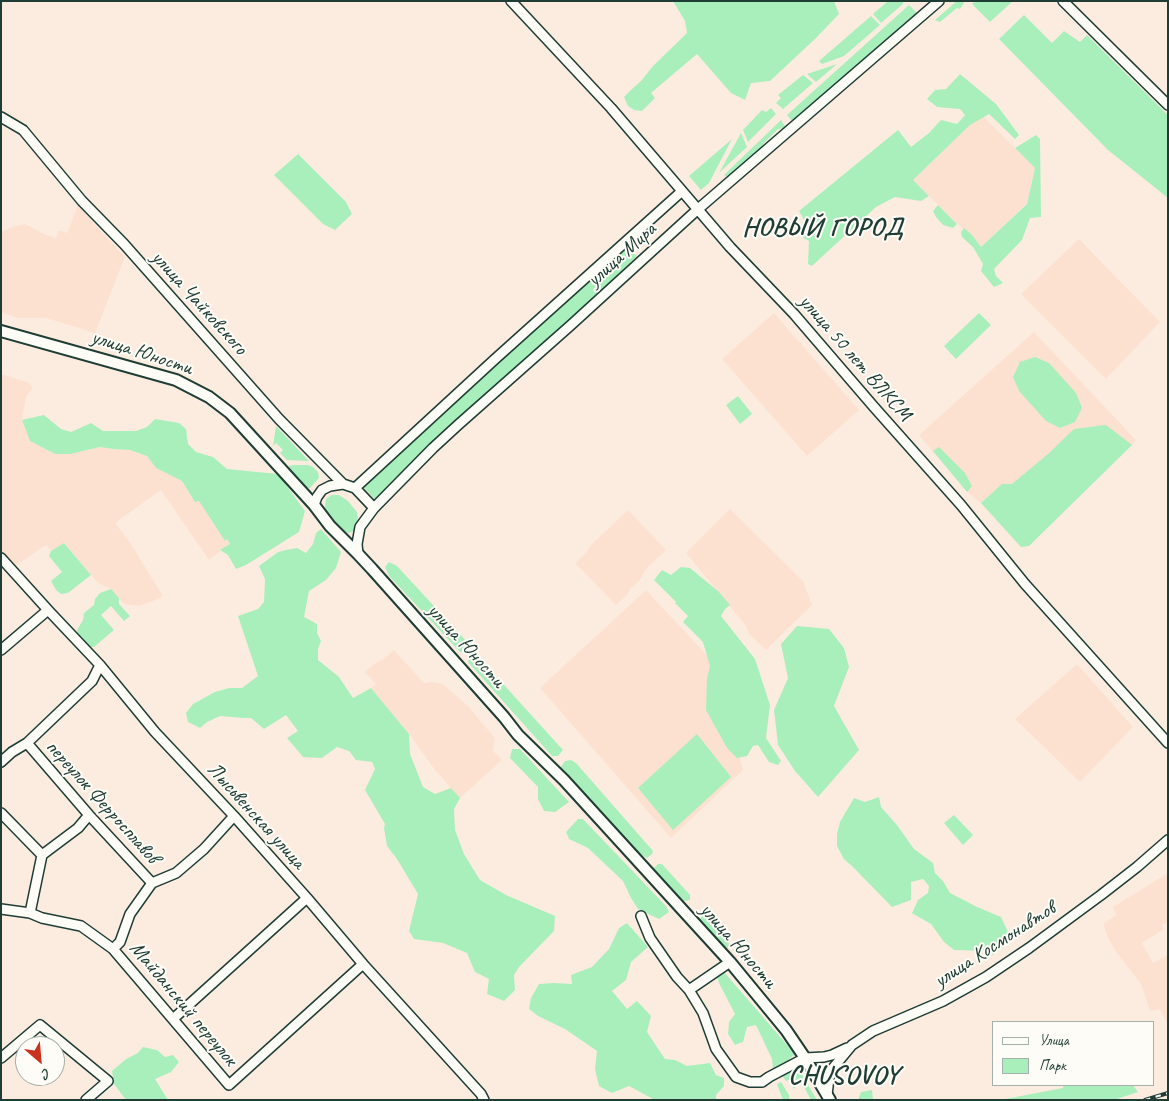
<!DOCTYPE html>
<meta charset="utf-8">
<style>
body{margin:0}
#map{position:relative;width:1169px;height:1101px;overflow:hidden;background:#fcece0;font-family:Caveat,sans-serif}
canvas{display:block}
.frame{position:absolute;inset:0;border:2px solid #1f3d34;pointer-events:none}
.legend{position:absolute;left:992px;top:1021px;width:162px;height:65px;box-sizing:border-box;background:#fdfcf7;border:1px solid #a4b0a9;margin:0;padding:6px 9px;list-style:none;font-size:15px;color:#1f3d34}
.legend li{display:flex;align-items:center;gap:10px;height:25px}
.legend b{width:25px;border:1px solid #a4b0a9}
.north{position:absolute;left:15px;top:1036px;width:50px;height:50px;box-sizing:border-box;background:#fdfcf7;border:1px solid #a4b0a9;border-radius:50%;rotate:153deg;font-size:14px;font-weight:700;line-height:20px;text-align:center;color:#1f3d34}
.north::after{content:'';display:block;margin:auto;width:18px;height:22px;background:#c8321e;clip-path:polygon(50% 0,100% 100%,50% 72%,0 100%)}
</style>
<div id="map">
<canvas width="1169" height="1101"></canvas>
<div class="frame"></div>
<ul class="legend">
<li><b style="height:6px;background:#fdfcf7"></b>Улица</li>
<li><b style="height:14px;background:#a9efbb"></b>Парк</li>
</ul>
<div class="north">С</div>
</div>
<script>
const c = document.querySelector('canvas').getContext('2d');
c.lineJoin = 'round';
function fillPath(path, color) {
  c.fillStyle = color;
  c.fill(path, 'evenodd');
}
function toPath(rows) {
  const path = new Path2D();
  for (const r of rows) {
    path.moveTo(r[0], r[1]);
    for (let i = 2; i < r.length; i += 2) path.lineTo(r[i], r[i + 1]);
  }
  return path;
}
function stroke(path, color, width, dash) {
  c.strokeStyle = color;
  c.lineWidth = width;
  c.lineCap = dash ? 'butt' : 'round';
  c.setLineDash(dash || []);
  c.stroke(path);
}
function label(font, color, halo, rows, align = 'center') {
  c.font = font + ' Caveat,sans-serif';
  c.lineWidth = 4;
  c.setLineDash([]);
  c.textBaseline = 'middle';
  c.strokeStyle = halo;
  c.fillStyle = color;
  for (const [text, x, y, turn = 0] of rows) {
    c.save();
    c.translate(x, y);
    c.rotate((+turn || 0) * Math.PI / 180);
    c.textAlign = isNaN(turn) ? turn : align;
    if (halo) c.strokeText(text, 0, 0);
    c.fillText(text, 0, 0);
    c.restore();
  }
}
const built = toPath([
 [981,114,1035,168,1027,203,981,247,913,180],
 [78,205,97,227,125,257,95,333,46,318,18,318,1,312,1,234,3,231,15,226,25,224,44,234,56,238,59,230,67,233],
 [1079,239,1160,322,1106,379,1021,294],
 [774,313,859,410,807,456,722,359],
 [1034,332,1136,440,1132,445,1029,546,1021,547,981,503,967,492,919,435],
 [1,374,27,382,33,387,26,397,22,420,30,441,55,454,70,454,100,447,113,449,130,450,147,456,156,468,182,481,195,502,199,500,225,541,227,539,230,544,209,560,161,490,115,523,129,541,163,596,153,601,140,606,124,604,111,589,98,583,64,543,51,551,46,545,15,566,1,552],
 [730,509,803,581,812,605,766,650,749,634,746,626,686,553],
 [628,510,666,550,646,569,640,580,630,589,627,595,616,605,575,563,586,553,590,546],
 [646,590,716,665,743,770,671,838,540,688],
 [394,650,424,683,431,682,443,684,470,708,478,718,495,738,493,751,502,760,460,798,435,770,409,734,371,688,376,684,365,672,374,664,385,658],
 [1077,664,1133,727,1080,782,1015,719],
 [1168,873,1168,922,1162,925,1164,929,1142,943,1153,963,1168,955,1168,1025,1160,1009,1150,1011,1141,984,1117,953,1108,938,1103,924,1116,915,1113,907]
]);
const green = toPath([
 [673,1,834,1,839,14,815,39,770,81,751,83,745,100,731,93,697,54,651,93,655,98,642,111,634,110,628,106,624,97,632,89,641,81,653,66,687,33,685,21],
 [888,1,903,1,903,4,881,23,873,14],
 [957,1,963,1,964,3,960,9,957,8,940,22,935,20],
 [975,1,1013,1,990,22,972,4],
 [909,5,917,13,792,121,787,115],
 [1024,15,1052,43,1064,31,1080,42,1087,35,1168,115,1168,198,1108,150,999,39],
 [871,16,880,25,844,56,822,64,819,61],
 [837,64,816,82,807,74],
 [960,74,996,104,1019,135,1015,139,989,114,970,125,913,180,929,196,921,201,895,197,876,207,812,266,808,264,809,241,793,232,793,226,802,224,804,220,799,211,898,130,911,147,929,133,941,120,957,124,965,115,960,109,937,107,927,99,935,90,946,89],
 [803,75,813,83,783,109,776,103,781,98,778,95],
 [771,108,776,114,748,142,743,130,762,110,766,112],
 [781,120,786,128,778,129,764,143,761,149,728,178,724,175],
 [741,133,747,147,719,173],
 [1036,135,1040,139,1041,217,1030,218,1022,240,994,269,996,276,1003,283,994,287,981,271,983,264,973,247,962,237,961,232,964,228,972,235,981,247,1027,204,1035,168,1015,148],
 [732,139,709,183,701,190,689,176],
 [298,154,346,202,352,214,335,230,323,224,274,175],
 [938,205,957,224,953,228,943,225,936,217,933,211],
 [628,248,637,256,586,307,375,499,362,486,492,369,559,306,575,293],
 [979,313,991,325,956,359,944,346],
 [1035,357,1049,363,1076,393,1082,408,1075,422,1060,428,1046,421,1019,391,1013,377,1020,362],
 [738,396,752,414,740,424,726,405],
 [44,415,61,429,71,432,91,423,103,431,136,431,147,427,155,419,179,423,186,429,188,444,196,452,213,457,227,469,278,474,305,511,299,532,246,565,236,569,228,555,220,550,230,544,227,539,225,541,199,501,195,502,182,481,156,468,147,456,130,450,113,449,100,447,70,454,55,454,30,441,22,420],
 [1106,425,1132,445,1029,546,1021,547,981,503,1002,484,1012,484,1048,454,1074,429],
 [276,426,309,461,287,460,280,453,283,450,276,443,273,446],
 [939,447,965,473,972,486,967,492,933,451],
 [294,465,308,465,313,467,318,472,319,478,310,488,304,489,290,471,289,466],
 [332,495,339,495,348,501,357,512,358,521,357,528,354,531,349,533,340,531,327,516,325,507,326,499],
 [321,529,341,552,336,568,326,580,309,591,304,617,317,624,317,633,321,641,318,649,318,660,339,677,353,698,371,688,409,734,410,754,423,787,435,794,451,788,460,798,454,809,455,830,464,854,480,880,506,895,555,916,554,931,519,967,514,975,515,990,504,1001,487,994,489,979,475,972,467,953,443,943,414,939,409,931,418,894,397,859,387,846,384,828,385,824,365,790,375,769,372,762,356,760,349,751,337,747,322,758,303,757,287,738,298,731,286,715,264,729,251,718,243,718,220,716,207,722,200,728,188,722,186,713,193,704,215,692,229,688,242,688,258,676,238,616,258,609,264,602,265,579,259,566,278,552,286,550,297,548,306,553,313,544,316,533],
 [64,543,91,575,68,593,61,594,56,590,51,581,62,572,49,556,51,551],
 [389,562,397,566,469,644,469,650,460,652,389,576,385,567],
 [681,567,690,568,718,591,730,605,725,609,721,616,755,659,770,705,766,738,781,761,778,765,769,762,758,745,753,746,747,756,737,758,727,748,706,710,707,679,710,666,703,642,683,622,688,616,675,603,676,602,654,580,662,570,671,575],
 [111,589,119,598,119,604,130,616,124,621,111,606,101,615,114,630,94,647,88,647,83,640,78,635,77,630,83,620,84,613,94,605,95,599,100,593],
 [797,626,829,629,844,648,849,667,834,706,859,750,818,797,795,771,778,745,774,710,788,678,781,644],
 [473,654,476,654,563,750,558,756,552,756,468,662,470,657],
 [697,734,731,777,673,830,638,788],
 [512,749,520,749,569,802,555,812,544,811,538,799,538,787,510,758],
 [571,760,576,763,653,851,652,854,647,858,636,852,560,768,565,761],
 [879,797,881,807,897,825,914,849,933,863,935,873,943,881,950,893,977,907,1001,917,1008,932,1004,939,1007,944,993,955,985,951,954,950,944,942,931,924,912,913,918,900,928,893,929,886,923,879,911,882,911,900,892,907,853,867,844,859,837,846,837,834,840,822,854,798,865,802],
 [954,815,973,835,963,845,944,823],
 [578,819,583,819,666,906,669,912,659,919,638,909,631,898,623,881,588,848,569,839,566,832],
 [658,864,662,864,690,895,690,900,681,902,653,869],
 [709,913,721,928,729,944,728,948,724,948,700,919,703,915],
 [627,923,648,947,631,962,626,980,612,991,627,1009,637,1001,651,1016,647,1032,665,1059,675,1060,687,1066,710,1063,716,1075,724,1078,724,1086,716,1095,716,1100,653,1099,629,1086,612,1093,599,1086,595,1069,597,1051,565,1029,538,1016,529,1009,531,998,539,984,554,983,572,984,571,975,592,967,609,949,619,928],
 [724,972,795,1054,783,1065,773,1069,772,1059,756,1025,747,1027,743,1042,735,1045,728,1034,729,1022,735,1014,719,983,717,976],
 [143,1047,157,1050,165,1057,173,1055,179,1062,171,1072,155,1079,168,1100,126,1100,114,1084,112,1071,126,1059,138,1053],
 [792,1066,798,1068,817,1100,811,1100,801,1081,794,1089,789,1080,786,1081,781,1074],
 [781,1082,789,1095,790,1100,783,1100,777,1084],
 [1063,1085,1133,1085,1138,1092,1114,1100,1000,1100,1063,1088],
 [872,1090,873,1100,858,1100,861,1092]
]);
const minor = toPath([
 [511,1,611,108,730,247,794,314,874,407,961,505,1025,584,1168,743],
 [1063,1,1168,105],
 [1,117,23,130,82,201,124,244,279,419,343,484,355,488,374,508],
 [355,488,494,360,681,192],
 [314,505,317,497,322,490,330,486,343,484],
 [358,554,357,544,360,527,374,508,433,448,458,425,571,325,697,210,939,1],
 [1,558,48,610,100,665,155,732,234,816,307,898,363,964,481,1094,484,1100],
 [1,650,48,610],
 [27,743,89,815,152,883],
 [1,762,12,752,27,743,92,681,100,665],
 [1,813,42,855,30,913],
 [42,855,78,828,89,815],
 [1,909,30,913,42,918,81,926,113,949,229,1085,363,964],
 [641,916,650,938,677,977,689,990,703,1013,716,1049,736,1077,750,1082,762,1082,769,1077,805,1058,824,1057,832,1055,847,1048],
 [113,949,120,942,130,914,152,883,176,873,204,849,234,816],
 [689,990,730,962],
 [173,1019,307,898],
 [1,1058,40,1025,108,1081,86,1100],
 [827,1095,829,1078,833,1068,852,1045,873,1031,943,1001,986,977,1029,948,1101,895,1137,867,1168,840]
]);
const major = toPath([
 [1,331,176,380,209,397,230,413,314,505,330,526,358,554,372,569,504,717,518,735,564,780,730,962,786,1030,805,1058,830,1100]
]);
const rail = toPath([
 [1145,1100,1168,1093]
]);
const streetNames = [
 ["улица Мира",622,255,-42],
 ["улица Чайковского",199,303,48],
 ["улица Юности",142,353,18],
 ["улица 50 лет ВЛКСМ",855,358,49],
 ["улица Юности",466,646,48],
 ["переулок Ферросплавов",102,802,48],
 ["Лысьвенская улица",256,816,48],
 ["улица Космонавтов",995,945,-33],
 ["улица Юности",738,946,49],
 ["Майданский переулок",183,1004,50]
];
const districtNames = [
 ["НОВЫЙ ГОРОД",823,228],
 ["CHUSOVOY",844,1076]
];
fillPath(built, '#fce1d0');
fillPath(green, '#a9efbb');
stroke(minor, '#1f3d34', 12);
stroke(major, '#1f3d34', 14);
stroke(minor, '#fdfcf7', 9);
stroke(major, '#fdfcf7', 10);
stroke(rail, '#1f3d34', 4);
stroke(rail, '#fdfcf7', 2, [5.5]);
label('21px', '#1f3d34', '#fdfcf7', streetNames);
c.letterSpacing = '1px';
label('bold 26px', '#1f3d34', '#fdfcf7', districtNames);
c.letterSpacing = '0px';
</script>
